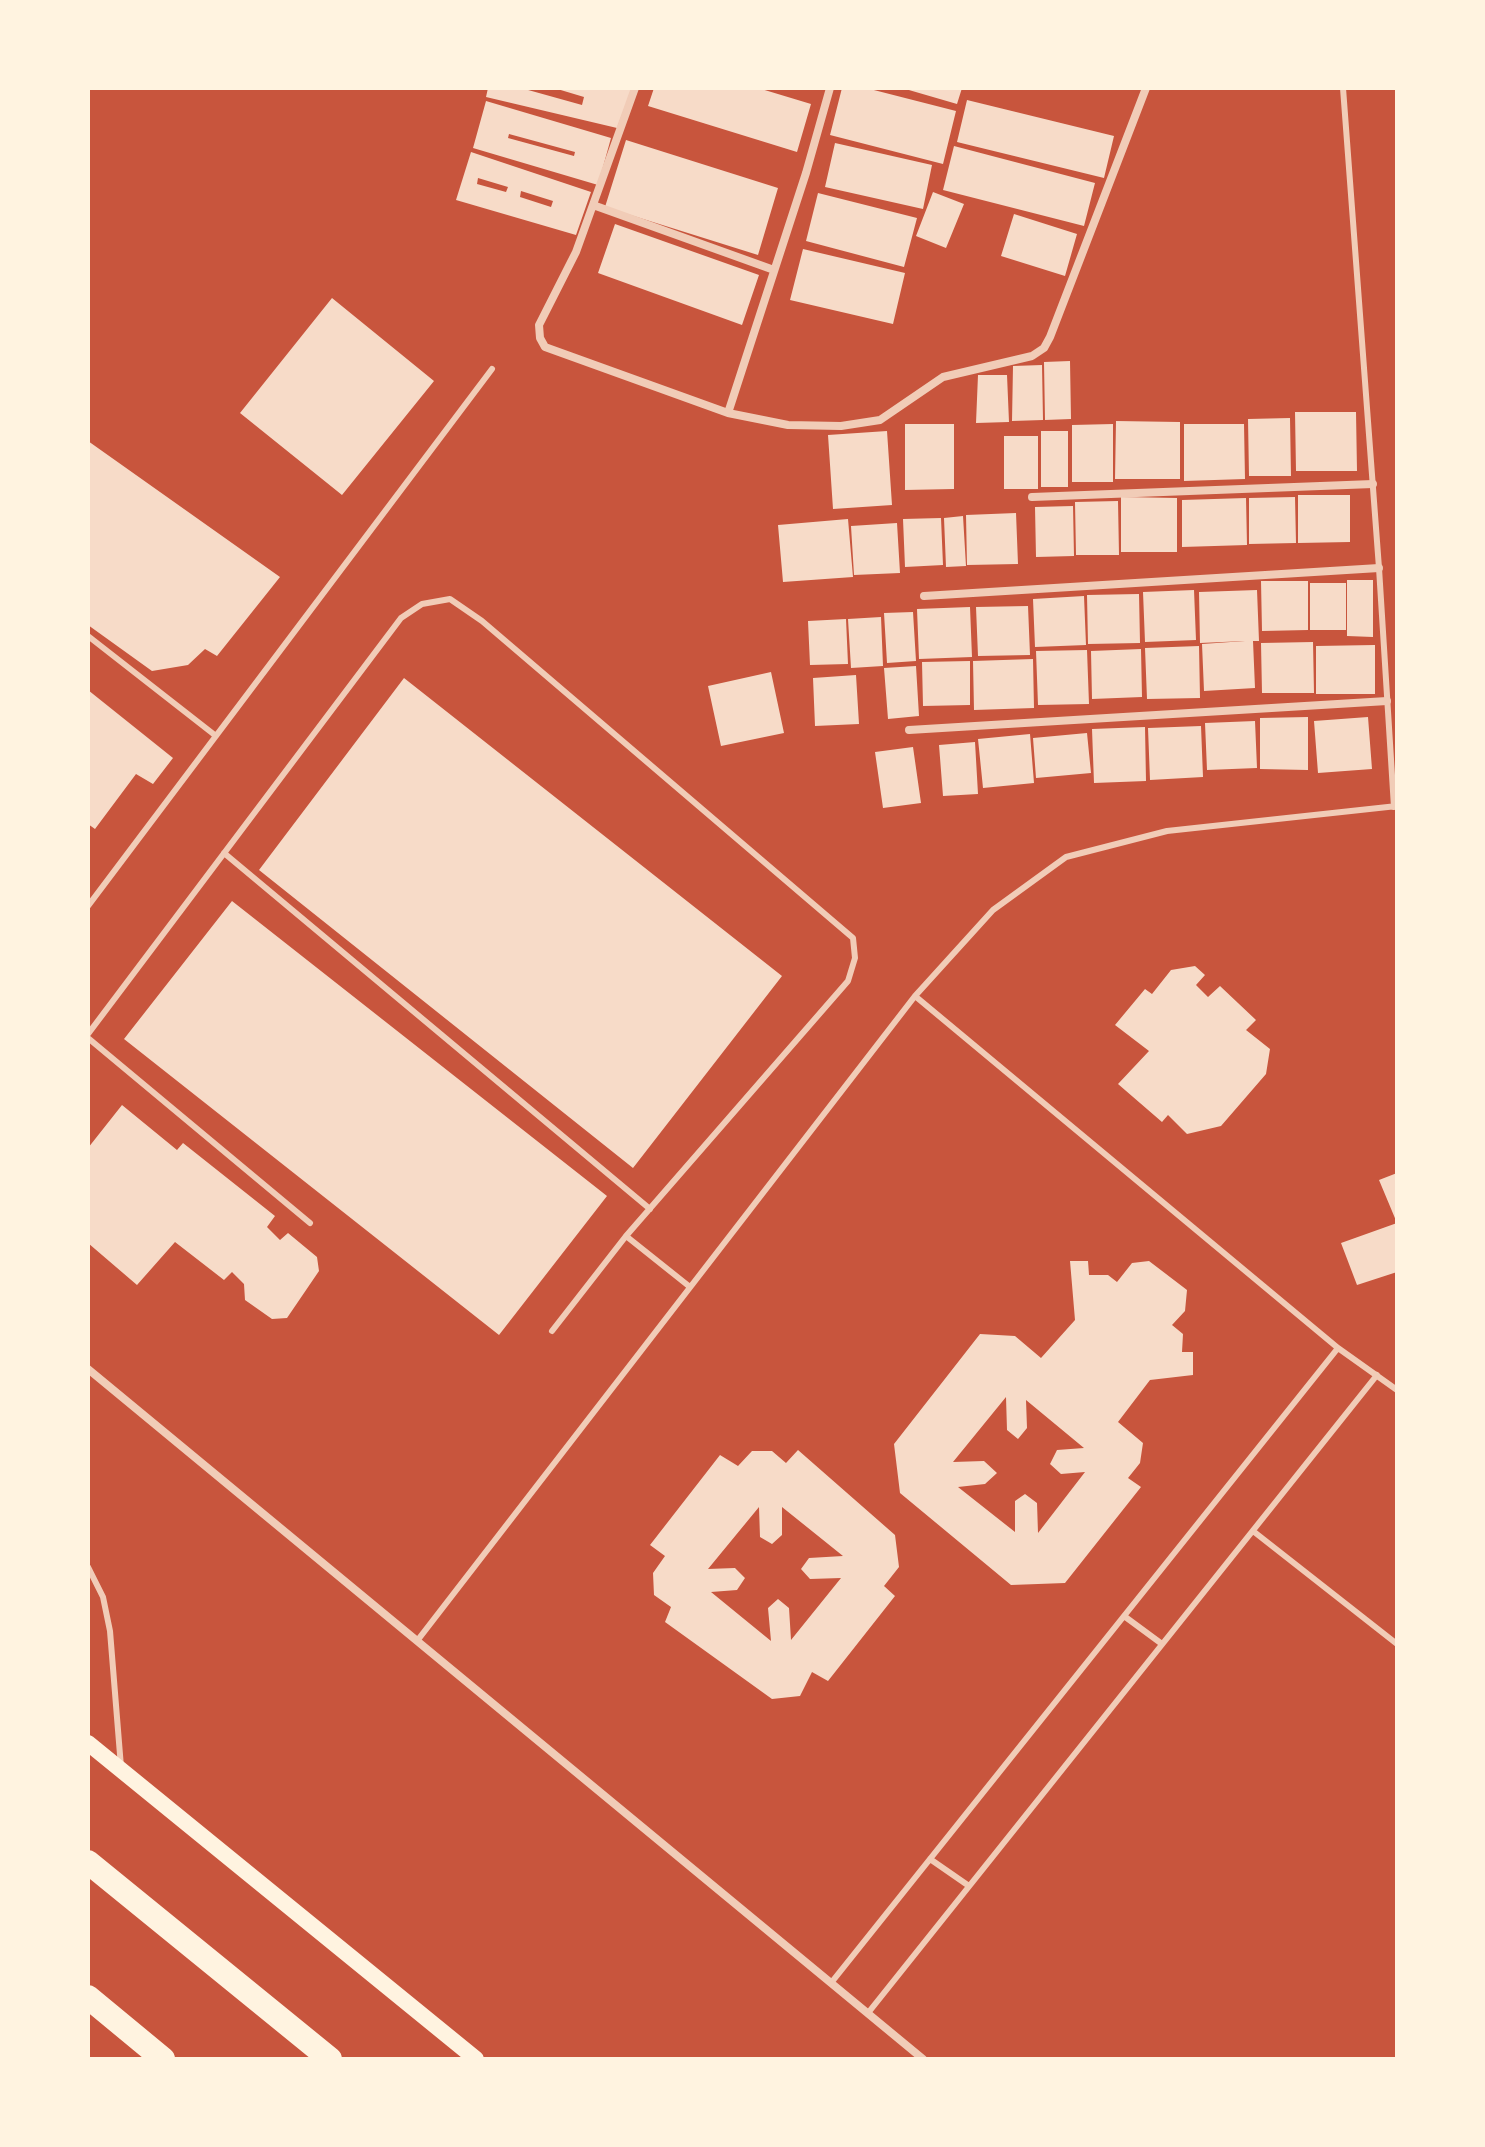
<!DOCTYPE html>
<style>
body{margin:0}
#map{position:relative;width:1485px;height:2147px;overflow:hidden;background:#c8553d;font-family:Barlow,sans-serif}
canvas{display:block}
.frame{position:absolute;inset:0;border:90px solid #fff3e0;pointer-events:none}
</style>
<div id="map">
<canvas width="1485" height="2147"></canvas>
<div class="frame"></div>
</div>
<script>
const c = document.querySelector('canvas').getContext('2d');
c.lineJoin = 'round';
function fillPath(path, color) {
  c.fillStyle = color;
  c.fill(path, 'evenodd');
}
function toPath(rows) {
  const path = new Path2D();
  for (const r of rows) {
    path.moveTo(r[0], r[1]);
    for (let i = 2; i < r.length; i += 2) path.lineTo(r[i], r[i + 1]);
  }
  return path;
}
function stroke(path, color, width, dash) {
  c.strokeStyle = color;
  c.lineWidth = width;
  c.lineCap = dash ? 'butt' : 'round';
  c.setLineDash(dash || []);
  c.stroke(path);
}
const building = toPath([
 [488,88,521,88,582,105,584,97,554,88,632,88,617,128,486,97],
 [654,88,758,88,811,104,797,152,648,106],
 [842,88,866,88,956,111,943,164,830,135],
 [902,88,962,88,957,104],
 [967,100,1114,136,1104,178,957,142],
 [486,101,611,138,598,185,473,148],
 [509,134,575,152,574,156,508,138],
 [626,140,778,188,758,255,605,207],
 [835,143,932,165,923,209,825,187],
 [954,146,1095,183,1084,226,943,190],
 [471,152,591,192,576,235,456,200],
 [478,178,508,187,506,192,477,184],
 [521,191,553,201,551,207,520,197],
 [933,192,964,204,946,248,916,236],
 [818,193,917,218,904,267,806,241],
 [1014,214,1077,234,1065,276,1001,256],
 [615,224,759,275,742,325,598,273],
 [803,249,905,273,893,324,790,300],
 [332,298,434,381,342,495,240,413],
 [1070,361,1071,419,1045,420,1044,362],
 [1042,365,1043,420,1012,421,1013,366],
 [978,375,1007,375,1009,422,976,423],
 [1295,412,1356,412,1357,471,1296,471],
 [1290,418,1291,476,1249,476,1248,419],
 [1116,421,1180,422,1180,479,1115,479],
 [905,424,954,424,954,489,905,490],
 [1113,424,1113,482,1072,482,1072,425],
 [1184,424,1244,424,1245,479,1184,481],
 [887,431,892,505,833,509,828,435],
 [1041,431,1068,431,1068,487,1041,487],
 [1004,436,1038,436,1038,489,1004,489],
 [88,441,280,577,217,656,205,649,188,665,152,671,88,625],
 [1298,495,1350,495,1350,542,1298,543],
 [1121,497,1177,498,1177,552,1121,552],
 [1295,497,1296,543,1249,544,1249,498],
 [1246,498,1247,545,1182,547,1182,500],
 [1118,501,1119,555,1076,555,1075,502],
 [1073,506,1074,556,1036,557,1035,507],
 [1016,513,1018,564,967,565,966,515],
 [963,516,966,566,946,567,944,518],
 [941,518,943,565,905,567,903,519],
 [848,519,853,577,783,582,778,525],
 [897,523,900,573,854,575,851,526],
 [1347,580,1373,580,1373,637,1347,636],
 [1261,581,1308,581,1308,630,1262,631],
 [1310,583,1346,583,1346,630,1310,630],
 [1194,590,1196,640,1145,642,1143,592],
 [1257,590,1259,641,1253,641,1255,688,1204,691,1202,644,1245,641,1200,643,1199,592],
 [1139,594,1140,643,1088,644,1087,595],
 [1084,596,1086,645,1035,647,1033,599],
 [1028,606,1030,655,978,656,976,607],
 [970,607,972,657,919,659,917,609],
 [913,612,916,661,887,663,884,613],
 [881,617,883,666,851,668,848,619],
 [846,619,848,664,810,665,808,621],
 [1313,642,1314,693,1262,693,1261,643],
 [1375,645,1375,694,1316,694,1316,646],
 [1199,646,1200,698,1147,699,1145,648],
 [1141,649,1142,697,1092,699,1091,651],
 [1087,650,1089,704,1038,705,1036,651],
 [1033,659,1034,708,974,710,973,661],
 [970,661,970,705,923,706,922,662],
 [916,666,919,716,888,719,884,668],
 [771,672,784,733,721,746,708,686],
 [856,675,859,724,815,726,813,678],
 [404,678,782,976,633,1168,259,870],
 [88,690,173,758,153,784,136,774,95,829,88,824],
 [1308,717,1308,770,1260,769,1260,718],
 [1368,717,1372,769,1318,773,1314,721],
 [1255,721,1257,768,1207,770,1205,723],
 [1201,726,1203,777,1150,780,1148,728],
 [1145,727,1146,781,1094,783,1092,729],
 [1087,733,1091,773,1036,778,1033,738],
 [1030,734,1034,783,983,788,978,739],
 [975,742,978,794,943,796,939,745],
 [913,747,921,803,883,808,875,752],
 [232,901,607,1196,499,1335,124,1039],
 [1195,966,1205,975,1196,985,1208,997,1220,986,1256,1020,1246,1030,1270,1049,1266,1074,1221,1126,1187,1134,1168,1115,1162,1122,1118,1084,1149,1051,1115,1025,1145,989,1152,994,1171,970],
 [122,1105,177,1150,183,1143,275,1216,267,1227,280,1240,288,1233,317,1257,319,1271,287,1318,272,1319,245,1300,244,1284,232,1272,224,1280,175,1242,137,1285,88,1243,88,1148],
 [1397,1173,1397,1272,1357,1285,1341,1243,1397,1223,1379,1180],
 [1070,1261,1088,1261,1089,1275,1108,1275,1117,1282,1132,1263,1149,1261,1187,1290,1185,1311,1172,1325,1183,1334,1182,1352,1193,1352,1193,1375,1150,1380,1118,1422,1143,1443,1140,1463,1128,1478,1141,1487,1065,1583,1011,1585,900,1493,894,1444,980,1334,1015,1336,1041,1358,1075,1320],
 [1006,1397,1007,1430,1018,1439,1027,1428,1026,1400,1084,1448,1057,1450,1050,1464,1061,1474,1085,1472,1038,1533,1037,1503,1025,1494,1015,1501,1015,1532,958,1487,985,1484,997,1473,984,1461,953,1462],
 [798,1450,895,1535,899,1567,884,1586,895,1596,828,1681,812,1672,800,1696,772,1699,665,1622,671,1607,654,1595,653,1573,665,1556,650,1545,720,1455,738,1466,752,1451,772,1451,786,1463],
 [759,1507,760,1537,772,1544,782,1535,782,1507,843,1556,809,1558,801,1569,810,1579,841,1578,791,1640,789,1608,778,1599,768,1608,771,1641,711,1592,737,1590,745,1578,735,1568,708,1569]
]);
const service = toPath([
 [1343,88,1379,568,1394,807],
 [88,636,216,736],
 [224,853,650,1209],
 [88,906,492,369],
 [915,996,1338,1348,1397,1390],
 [88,1034,401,618,422,604,450,599,482,621,853,938,855,958,848,981,626,1236,690,1287],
 [88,1038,310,1223],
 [552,1331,626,1236],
 [1253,1531,1397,1644],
 [88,1567,103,1597,110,1631,121,1767],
 [1124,1616,1162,1644],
 [417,1641,915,996,993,910,1066,857,1167,831,1397,806],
 [930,1859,969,1886],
 [831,1983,1338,1348],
 [868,2013,1377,1375]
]);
const minor = toPath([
 [635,88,576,252,539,325,540,338,545,347,728,413,788,425,841,426,880,420,943,377,1032,356,1044,348,1050,337,1146,88],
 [593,205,774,270],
 [728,413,806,173,830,88],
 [1032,497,1373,484],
 [924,596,1379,568],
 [909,730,1387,701],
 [88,1369,923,2059]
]);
const secondary = toPath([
 [88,1743,476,2059]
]);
const motorway = toPath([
 [88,1862,330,2059],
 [88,1997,163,2059]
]);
fillPath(building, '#f7dbc8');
stroke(service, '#f1ccb7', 6);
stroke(minor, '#f1ccb7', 8);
stroke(secondary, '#fff3e0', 16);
stroke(motorway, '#fff3e0', 24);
</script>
